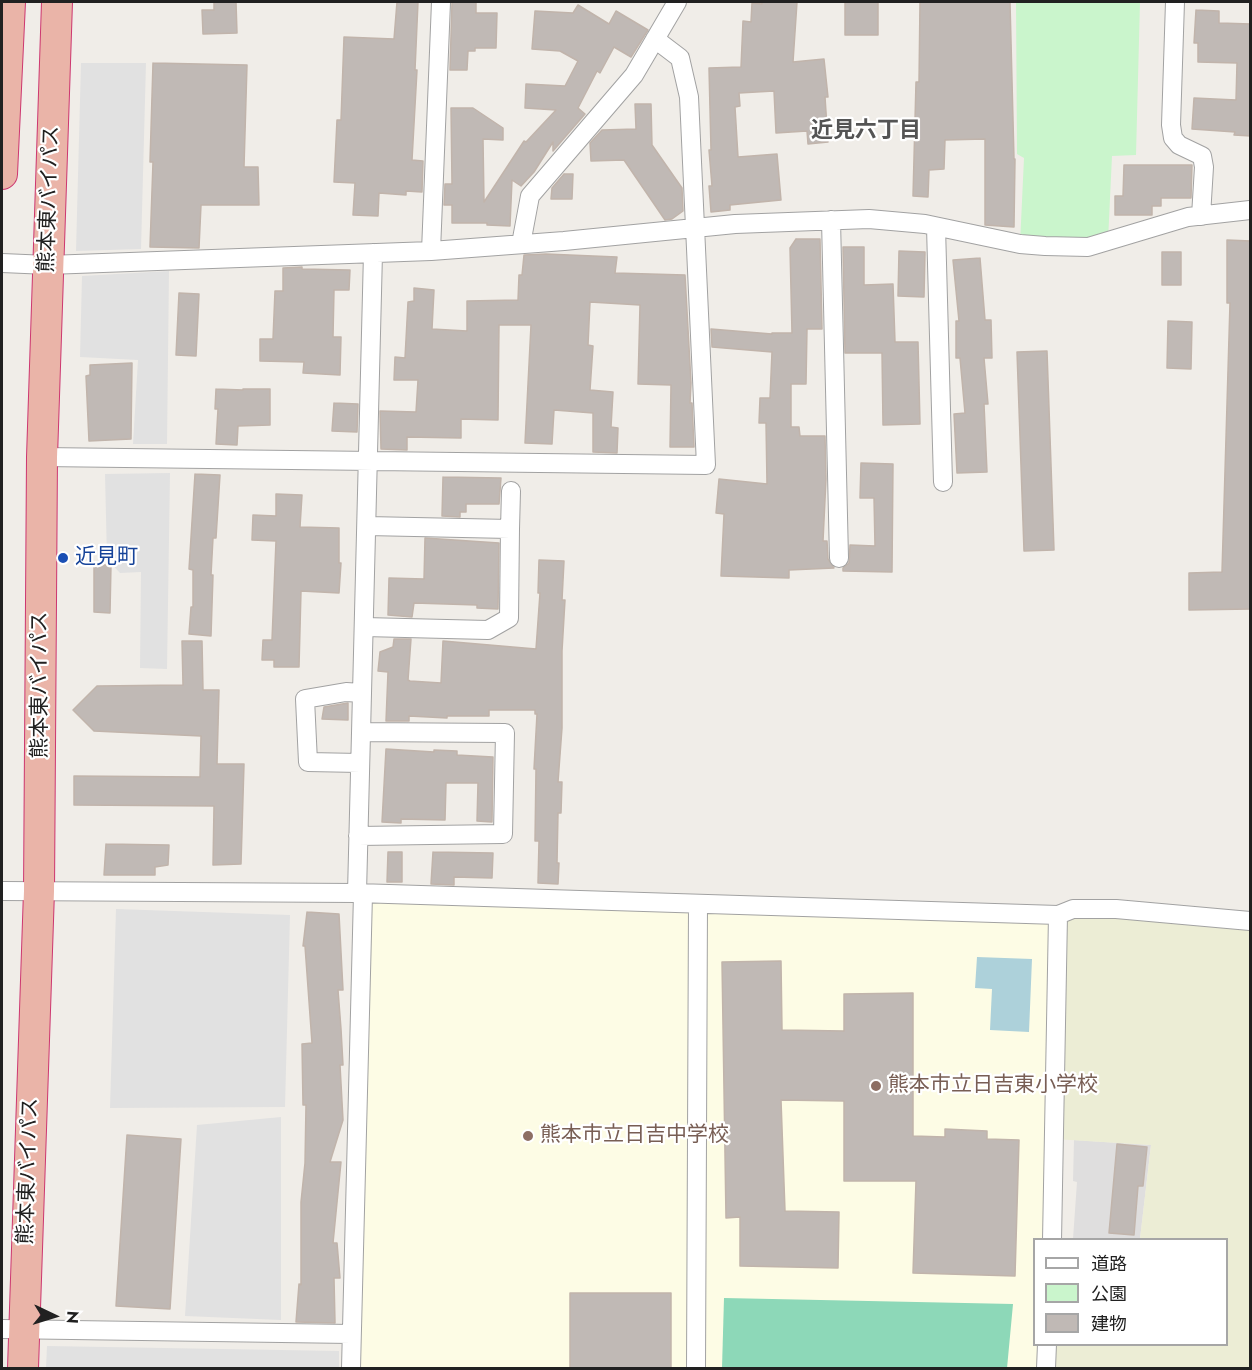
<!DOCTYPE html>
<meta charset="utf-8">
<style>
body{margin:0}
#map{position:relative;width:1252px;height:1370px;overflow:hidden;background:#f0ede8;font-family:Jost,"Noto Sans JP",sans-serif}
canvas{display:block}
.frame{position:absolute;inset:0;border:3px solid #212121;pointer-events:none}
.legend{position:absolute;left:1033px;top:1238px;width:195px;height:108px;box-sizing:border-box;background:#fff;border:2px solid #a6a6a6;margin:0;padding:8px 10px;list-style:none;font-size:18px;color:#212121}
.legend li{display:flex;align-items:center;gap:12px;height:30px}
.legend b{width:30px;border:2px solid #a6a6a6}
.north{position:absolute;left:24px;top:1286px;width:60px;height:60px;-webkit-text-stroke:4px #fff;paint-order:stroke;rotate:94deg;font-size:16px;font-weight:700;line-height:24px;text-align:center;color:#212121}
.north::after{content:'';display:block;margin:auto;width:21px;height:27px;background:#212121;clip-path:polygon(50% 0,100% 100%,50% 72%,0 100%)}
</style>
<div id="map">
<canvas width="1252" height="1370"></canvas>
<div class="frame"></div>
<ul class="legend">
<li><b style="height:8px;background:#fff"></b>道路</li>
<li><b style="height:16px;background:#caf5cc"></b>公園</li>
<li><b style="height:16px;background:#c0b9b5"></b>建物</li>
</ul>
<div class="north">N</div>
</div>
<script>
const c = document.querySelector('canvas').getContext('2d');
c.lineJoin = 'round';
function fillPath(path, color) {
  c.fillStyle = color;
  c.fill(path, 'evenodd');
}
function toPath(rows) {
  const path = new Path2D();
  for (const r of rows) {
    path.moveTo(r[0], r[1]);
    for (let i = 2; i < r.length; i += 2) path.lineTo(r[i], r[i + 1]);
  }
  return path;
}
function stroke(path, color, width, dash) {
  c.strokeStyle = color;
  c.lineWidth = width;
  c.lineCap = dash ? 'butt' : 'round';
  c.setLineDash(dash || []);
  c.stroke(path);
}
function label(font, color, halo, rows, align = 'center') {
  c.font = font + ' Jost,"Noto Sans JP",sans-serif';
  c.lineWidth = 4.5;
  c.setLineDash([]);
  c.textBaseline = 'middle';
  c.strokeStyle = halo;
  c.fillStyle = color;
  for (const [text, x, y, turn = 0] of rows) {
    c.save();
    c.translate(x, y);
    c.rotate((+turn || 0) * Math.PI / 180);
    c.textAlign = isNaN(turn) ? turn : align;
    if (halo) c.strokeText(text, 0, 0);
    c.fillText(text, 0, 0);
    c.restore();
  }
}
const residential = toPath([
 [1074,1140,1151,1145,1140,1239,1073,1239,1077,1182,1073,1181]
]);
const education = toPath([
 [363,894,1058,915,1052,1239,1034,1240,1034,1344,1047,1345,1046,1368,355,1368]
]);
const farmland = toPath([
 [1058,915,1250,921,1250,1368,1046,1368,1047,1345,1226,1344,1226,1240,1140,1239,1151,1145,1054,1139]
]);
const park = toPath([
 [1016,2,1140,2,1136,155,1112,156,1108,241,1020,244,1024,158,1017,154]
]);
const pitch = toPath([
 [724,1298,1013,1304,1007,1368,722,1368]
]);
const parking = toPath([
 [81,63,146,63,141,249,76,251],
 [169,271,167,444,133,444,138,360,80,357,82,276],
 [170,473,167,669,140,668,141,572,120,573,107,559,105,474],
 [116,909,290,915,285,1107,110,1108],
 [281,1117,281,1320,185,1316,197,1125],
 [47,1346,339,1351,339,1368,46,1368]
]);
const water = toPath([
 [977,957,1032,959,1029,1032,990,1030,992,989,975,988]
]);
const building = toPath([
 [214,2,236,2,237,33,203,34,202,10,214,10,214,2],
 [397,2,418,2,415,70,417,70,412,160,423,161,422,192,406,191,406,195,379,193,378,216,353,215,355,183,334,182,337,120,341,120,344,37,394,39,397,2],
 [452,2,476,2,476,13,497,13,496,48,475,48,475,51,468,51,467,70,450,70,452,2],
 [762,2,797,2,793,62,824,59,828,97,825,97,828,142,808,144,807,131,776,133,774,91,739,93,740,106,735,107,738,157,777,154,781,200,730,205,730,210,711,212,709,186,712,186,709,150,711,150,709,68,741,67,743,21,751,22,752,3,762,4,762,2],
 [845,2,878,2,878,35,845,35,845,2],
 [920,2,1010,2,1014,159,1015,159,1014,227,985,225,985,139,945,140,944,169,929,170,928,197,913,196,916,82,919,82,920,2],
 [578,5,609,24,616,11,648,30,631,57,614,47,600,73,597,71,578,108,585,114,553,151,553,142,534,172,521,186,512,180,510,226,487,225,487,223,452,223,452,205,444,205,445,184,452,184,451,108,473,108,503,128,503,140,483,139,484,202,524,141,526,142,556,110,525,108,526,84,565,86,578,61,560,51,532,49,535,11,573,13,578,5],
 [1196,10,1219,11,1219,23,1251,24,1251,136,1234,135,1235,132,1192,129,1194,98,1236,100,1237,63,1198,62,1198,43,1194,43,1196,10],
 [153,63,247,65,244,167,258,167,259,205,201,205,199,248,150,247,153,162,150,162,153,63],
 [635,104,651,104,652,145,682,188,683,211,672,219,665,220,624,160,591,161,590,143,602,130,636,129,635,104],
 [1124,165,1192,165,1191,198,1161,198,1161,206,1152,206,1152,215,1115,215,1115,196,1123,196,1124,165],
 [564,174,573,174,572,199,551,199,552,188,564,174],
 [796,239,820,239,822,329,807,329,806,384,791,384,791,427,799,427,800,436,825,436,826,479,823,541,827,541,828,559,834,568,789,570,789,578,721,576,724,514,716,513,719,479,767,484,766,423,759,423,760,398,770,398,772,352,712,347,711,329,772,334,772,333,792,333,790,248,796,239],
 [1227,240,1251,241,1251,609,1189,610,1189,573,1222,572,1230,303,1227,303,1227,240],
 [843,247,864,247,864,285,893,284,895,342,918,342,920,424,883,425,882,353,845,353,843,247],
 [899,251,925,252,924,297,898,296,899,251],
 [1162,252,1181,252,1181,285,1162,285,1162,252],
 [546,254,617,257,615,273,685,275,691,383,690,403,692,403,694,447,670,447,671,385,638,384,640,305,590,302,588,345,593,346,590,390,613,392,611,427,618,428,617,453,593,452,593,413,554,410,552,444,525,443,531,325,499,325,498,420,461,419,461,438,407,437,407,450,381,449,380,411,416,412,418,380,394,380,395,357,405,358,408,302,414,301,414,288,434,290,432,329,467,331,467,301,518,300,519,275,522,275,524,255,546,254],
 [980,258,985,320,991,320,992,358,984,358,988,404,984,404,987,472,957,473,954,414,965,413,960,358,956,358,956,321,959,321,953,260,980,258],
 [302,267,302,269,350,270,349,290,334,290,333,337,341,337,340,375,303,373,304,362,260,361,260,339,273,339,275,291,283,291,283,268,302,267],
 [179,293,199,294,196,356,176,355,179,293],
 [1168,321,1192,322,1191,369,1167,368,1168,321],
 [1047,351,1054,550,1024,551,1017,352,1047,351],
 [132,363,131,439,89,441,86,376,90,375,90,365,132,363],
 [216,389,243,390,243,389,270,389,270,425,238,426,237,445,216,444,218,409,215,409,216,389],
 [334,403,358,404,357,432,332,431,334,403],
 [861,463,893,464,892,572,843,571,843,568,849,563,850,545,875,546,874,498,860,498,861,463],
 [195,474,220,475,216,538,213,538,211,575,213,575,211,636,189,634,191,607,193,607,193,570,189,569,195,474],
 [443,477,501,478,499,504,466,504,466,512,460,512,460,517,442,516,443,477],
 [276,494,302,495,300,527,339,528,339,563,341,563,339,593,301,591,299,667,274,667,274,660,262,660,263,640,272,640,276,541,252,540,253,515,276,516,276,494],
 [425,538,499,543,498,609,477,608,477,605,414,603,412,617,388,615,389,578,424,579,425,538],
 [539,560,564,561,562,600,565,600,562,651,562,728,558,782,562,782,561,813,558,813,557,863,559,863,558,884,538,883,539,841,535,841,536,769,534,769,537,714,535,714,535,710,489,710,489,716,447,716,447,718,409,716,409,721,386,721,388,672,378,671,380,652,393,647,394,639,411,639,408,680,410,681,441,683,443,641,536,649,540,593,538,593,539,560],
 [94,565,111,565,110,613,94,612,94,565],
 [182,641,202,641,203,690,219,690,217,764,244,764,241,864,213,865,214,806,74,805,74,776,200,777,201,736,94,731,73,710,97,686,183,685,182,641],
 [348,703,348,720,322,719,324,707,348,703],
 [386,749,434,752,434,750,457,751,457,755,493,757,492,822,477,821,478,783,446,783,445,820,401,819,401,823,382,822,386,749],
 [106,844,169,845,168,865,155,867,155,875,104,875,106,844],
 [388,852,402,852,402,882,387,882,388,852],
 [433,852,493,853,492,878,454,877,454,885,431,884,433,852],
 [307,912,339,914,343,990,338,990,341,1029,343,1065,340,1065,343,1120,330,1162,341,1162,333,1243,337,1243,340,1278,334,1278,335,1323,296,1322,299,1284,301,1285,301,1202,305,1163,306,1105,303,1105,302,1044,312,1043,305,946,303,946,307,912],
 [781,961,782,1030,844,1031,844,994,913,993,913,1136,945,1137,945,1129,987,1131,987,1139,1019,1140,1015,1276,913,1273,916,1181,844,1181,844,1101,781,1100,785,1211,839,1212,838,1268,740,1266,740,1217,726,1218,722,962,781,961],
 [127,1135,181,1139,170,1309,116,1306,127,1135],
 [1117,1144,1147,1147,1143,1186,1138,1186,1134,1235,1109,1233,1117,1144],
 [570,1293,671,1293,671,1368,570,1368,570,1293]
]);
const minor = toPath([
 [1175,2,1171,125,1173,138,1179,145,1202,156,1204,167,1201,216],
 [831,220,839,558],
 [936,227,943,482],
 [521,244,530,196,634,75,677,2],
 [431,251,441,2],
 [2,263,48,265,431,251,564,241,735,224,869,219,925,224,1020,244,1045,246,1088,247,1188,217,1250,210],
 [42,457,706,465,689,97,680,58,655,39],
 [510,529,511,491],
 [364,627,488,630,509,618,510,529,367,526],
 [360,763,308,762,305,699,346,692,362,693],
 [358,836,503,834,505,733,361,732],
 [2,891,357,893,1058,915,1073,909,1116,909,1250,921],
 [357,893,373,253],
 [1052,1240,1058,915],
 [2,1329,351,1334],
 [351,1368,363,894],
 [696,1368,698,904],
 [1046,1368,1047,1344]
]);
const trunk = toPath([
 [2,174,10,2],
 [23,1368,39,891,42,457,57,2]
]);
const markers = [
 [63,558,6,"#1a4fb4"],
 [876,1086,6,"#8d6e63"],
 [528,1136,6,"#8d6e63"]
];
const streetNames = [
 ["熊本東バイパス",50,199,-88],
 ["熊本東バイパス",41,685,-90],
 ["熊本東バイパス",29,1171,-88]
];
const transitNames = [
 ["近見町",75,558]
];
const educationNames = [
 ["熊本市立日吉東小学校",888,1086],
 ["熊本市立日吉中学校",540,1136]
];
const neighbourhoodNames = [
 ["近見六丁目",866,132]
];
fillPath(residential, '#dfdede');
fillPath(education, '#fdfce5');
fillPath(farmland, '#ecedd5');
fillPath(park, '#caf5cc');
fillPath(pitch, '#8dd8b8');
fillPath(parking, '#e1e1e1');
fillPath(water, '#add1da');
fillPath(building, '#c0b9b5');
stroke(building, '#c1b4ab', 1.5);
stroke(minor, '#a2a2a2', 20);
stroke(trunk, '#cd3770', 32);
stroke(minor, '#fff', 18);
stroke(trunk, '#eab4a8', 30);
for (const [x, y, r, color] of markers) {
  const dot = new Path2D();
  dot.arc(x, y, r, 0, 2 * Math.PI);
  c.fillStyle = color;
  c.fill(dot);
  stroke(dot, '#fff', 2);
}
label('21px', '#212121', '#fff', streetNames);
label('21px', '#164399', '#fff', transitNames, 'left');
label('21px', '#785e54', '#fff', educationNames, 'left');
label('bold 22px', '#545454', '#fff', neighbourhoodNames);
</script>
